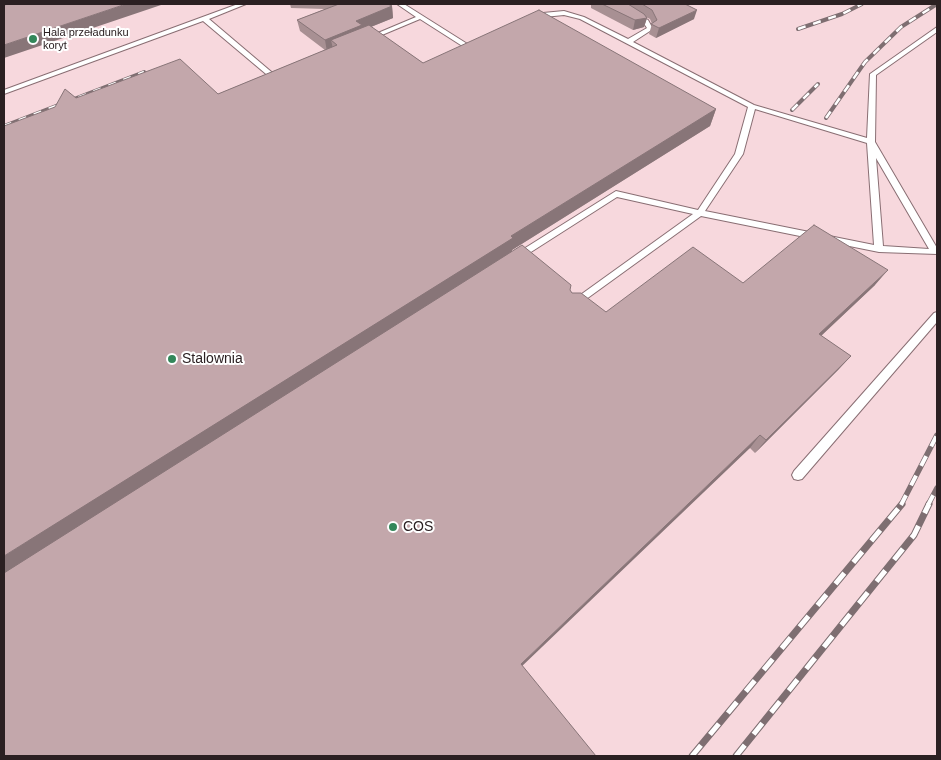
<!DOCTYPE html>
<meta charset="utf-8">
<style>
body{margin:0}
#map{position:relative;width:941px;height:760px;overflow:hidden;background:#fee6e9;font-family:Arial,sans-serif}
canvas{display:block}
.frame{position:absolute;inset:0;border:5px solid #2b2022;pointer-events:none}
</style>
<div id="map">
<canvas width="941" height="760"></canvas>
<div class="frame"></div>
</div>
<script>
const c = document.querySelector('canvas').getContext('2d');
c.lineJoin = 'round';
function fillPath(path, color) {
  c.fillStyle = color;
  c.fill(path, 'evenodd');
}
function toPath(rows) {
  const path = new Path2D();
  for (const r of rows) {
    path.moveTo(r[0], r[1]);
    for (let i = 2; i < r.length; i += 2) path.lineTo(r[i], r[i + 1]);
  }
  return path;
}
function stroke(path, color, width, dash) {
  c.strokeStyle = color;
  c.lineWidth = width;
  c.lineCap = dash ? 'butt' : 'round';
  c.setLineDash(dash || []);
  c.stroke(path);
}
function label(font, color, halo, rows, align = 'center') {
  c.font = font + ' Arial,sans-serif';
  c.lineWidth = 4;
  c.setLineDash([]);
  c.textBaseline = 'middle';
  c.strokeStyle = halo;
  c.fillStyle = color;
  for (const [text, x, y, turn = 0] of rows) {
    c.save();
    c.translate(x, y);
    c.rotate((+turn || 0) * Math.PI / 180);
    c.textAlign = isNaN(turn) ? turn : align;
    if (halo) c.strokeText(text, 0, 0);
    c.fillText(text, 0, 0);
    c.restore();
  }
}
const built = toPath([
 [4,4,937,4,937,756,4,756]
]);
const lane = toPath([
 [238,4,246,4,209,19,275,75,281,75,281,77,272,79,203,21,4,94,4,90,238,4],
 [397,4,404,4,469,45,473,44,476,46,471,49,467,49,420,19,370,40,366,40,366,38,416,17,397,4],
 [614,4,621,4,648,20,653,29,633,42,754,105,867,138,870,74,937,27,937,32,876,75,875,142,937,248,937,254,879,252,701,216,578,305,572,305,570,303,572,301,693,214,617,197,520,259,514,259,513,257,514,255,616,191,698,210,735,154,748,107,580,19,564,15,544,17,534,21,531,19,543,13,564,11,584,17,628,39,647,28,643,22,614,4],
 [755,109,867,143,874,245,705,211,743,154,755,109],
 [876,158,929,249,883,246,876,158],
 [937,312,937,322,802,479,798,480,794,479,792,475,794,471,934,313,937,312]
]);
const railFar2 = toPath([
 [798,29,842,14,862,4],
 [792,110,818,84],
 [826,118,865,62,901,27,937,4],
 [4,126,144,72]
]);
const railFar1 = toPath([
 [901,505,937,435],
 [928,505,937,488]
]);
const rail = toPath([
 [692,756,902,504],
 [736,756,914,535,929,504]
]);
const wall = toPath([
 [290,4,388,4,392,6,393,18,371,27,423,63,716,109,710,126,512,250,512,252,570,291,572,293,606,312,743,283,875,285,821,336,851,356,838,370,755,453,750,448,4,756,76,98,218,94,325,50,300,31,297,20,325,9,291,8],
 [591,4,685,4,694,19,656,38,649,34,652,24,650,19,646,17,647,18,644,27,633,30,591,8]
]);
const shadedWall = toPath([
 [126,4,164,4,4,58,4,45],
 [392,6,393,18,363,30,337,45,331,40,333,49,327,52,325,40,356,21],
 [697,10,694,19,656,38,659,28],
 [647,18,644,27,633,30,635,20],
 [716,109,710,126,512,250,512,254,4,577,4,556,511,236],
 [888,270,875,285,807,349,819,334],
 [851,356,838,370,755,453,766,440],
 [760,435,750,448,519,669,521,664]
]);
const building = toPath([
 [9,4,126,4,4,45,4,5,9,4],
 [339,4,388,4,392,6,356,21,362,25,325,40,297,20,339,4],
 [602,4,628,4,644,14,647,18,635,20,602,4],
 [642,4,685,4,697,10,659,28,651,24,657,20,652,10,642,4],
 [539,10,716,109,511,236,513,238,4,556,4,126,55,107,65,89,76,98,180,59,218,94,337,45,331,40,369,25,423,63,539,10],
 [814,225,888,270,819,334,851,356,766,440,760,435,521,664,596,756,4,756,4,573,522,245,571,285,570,290,572,293,581,293,606,312,693,247,743,283,814,225]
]);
const markers = [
 [33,39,5,"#33875a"],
 [172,359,5,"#33875a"],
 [393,527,5,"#33875a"]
];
const farPoinames = [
 ["Hala przeładunku",43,33],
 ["koryt",43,46]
];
const poiNames = [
 ["Stalownia",182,359],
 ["COS",403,527]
];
fillPath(built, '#f7d8dd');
stroke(lane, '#896e73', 2);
fillPath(lane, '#fff');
stroke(railFar2, '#7e6e71', 4);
stroke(railFar1, '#7e6e71', 5.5);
stroke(rail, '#7e6e71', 7);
stroke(railFar2, '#fff', 2.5, [8]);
stroke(railFar1, '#fff', 4, [11]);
stroke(rail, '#fff', 5, [14]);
fillPath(wall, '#a89093');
fillPath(shadedWall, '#887578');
fillPath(building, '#c3a7ab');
stroke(building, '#887578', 1);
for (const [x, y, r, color] of markers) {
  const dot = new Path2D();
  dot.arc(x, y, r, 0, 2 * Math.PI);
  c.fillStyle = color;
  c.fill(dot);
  stroke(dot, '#fff', 2);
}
label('11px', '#2b2022', '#fff', farPoinames, 'left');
label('14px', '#2b2022', '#fff', poiNames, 'left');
</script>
